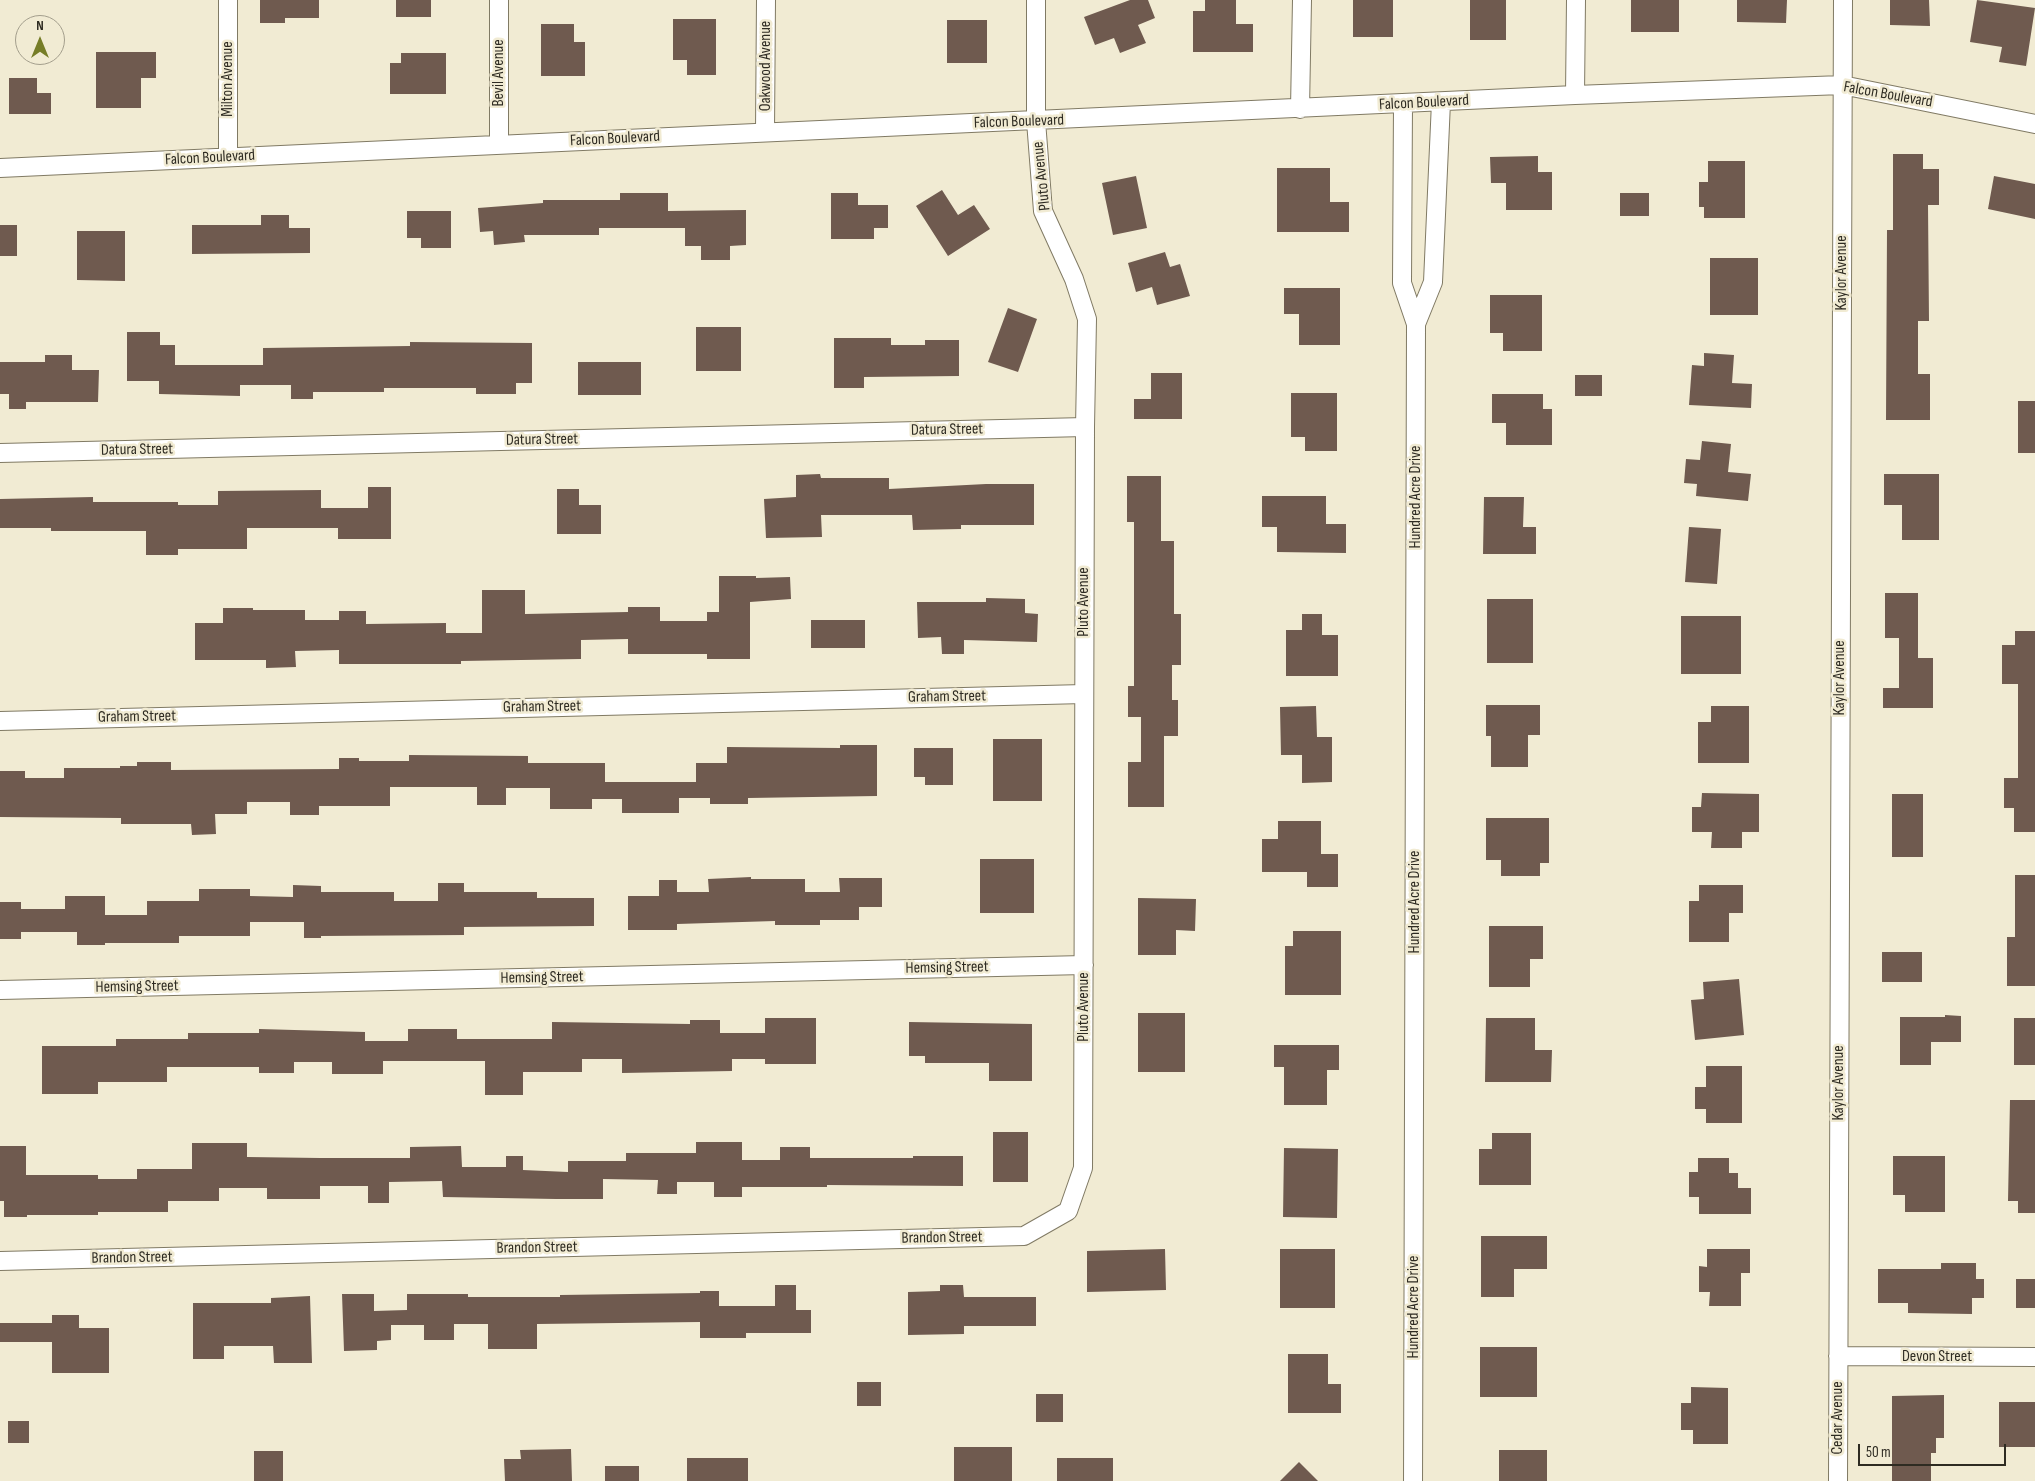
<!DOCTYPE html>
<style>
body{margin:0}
#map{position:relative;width:2035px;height:1481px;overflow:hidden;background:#f1ebd3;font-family:"Sofia Sans Condensed",sans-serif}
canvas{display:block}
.north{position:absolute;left:15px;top:15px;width:50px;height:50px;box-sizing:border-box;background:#f1ebd3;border:1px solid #a39e8c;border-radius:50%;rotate:0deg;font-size:14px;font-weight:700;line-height:20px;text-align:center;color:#2e2b22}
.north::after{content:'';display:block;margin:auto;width:18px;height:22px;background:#767d27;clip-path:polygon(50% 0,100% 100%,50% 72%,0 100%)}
.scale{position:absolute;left:1858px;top:1444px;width:148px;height:22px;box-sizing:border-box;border:2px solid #2e2b22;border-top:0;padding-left:6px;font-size:15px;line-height:18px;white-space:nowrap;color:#2e2b22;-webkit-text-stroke:4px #f1ebd3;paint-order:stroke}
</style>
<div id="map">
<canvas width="2035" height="1481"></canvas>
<div class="north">N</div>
<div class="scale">50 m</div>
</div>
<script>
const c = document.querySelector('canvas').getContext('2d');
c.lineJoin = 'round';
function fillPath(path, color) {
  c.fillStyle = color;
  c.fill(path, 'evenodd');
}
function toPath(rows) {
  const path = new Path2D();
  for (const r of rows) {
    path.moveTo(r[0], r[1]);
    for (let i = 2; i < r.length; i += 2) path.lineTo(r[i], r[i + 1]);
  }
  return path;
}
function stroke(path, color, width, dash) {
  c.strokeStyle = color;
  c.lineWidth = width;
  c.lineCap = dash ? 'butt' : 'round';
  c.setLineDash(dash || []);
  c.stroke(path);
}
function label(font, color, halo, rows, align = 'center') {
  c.font = font + ' "Sofia Sans Condensed",sans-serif';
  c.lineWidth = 5;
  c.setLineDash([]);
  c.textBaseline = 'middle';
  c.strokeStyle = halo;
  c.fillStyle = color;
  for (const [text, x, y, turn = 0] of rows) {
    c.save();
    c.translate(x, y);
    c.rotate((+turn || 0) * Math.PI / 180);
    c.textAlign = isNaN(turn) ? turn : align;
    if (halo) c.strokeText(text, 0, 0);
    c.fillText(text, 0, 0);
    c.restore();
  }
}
const building = toPath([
 [260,0,319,0,319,18,285,18,285,23,260,23],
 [396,0,431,0,431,17,396,17],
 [1130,0,1148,0,1155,18,1138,25,1146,43,1120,53,1114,38,1095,45,1084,17],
 [1205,0,1236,0,1236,24,1253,24,1253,52,1193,52,1193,11,1205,11],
 [1353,0,1393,0,1393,37,1353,37],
 [1470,0,1506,0,1506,40,1470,40],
 [1631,0,1679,0,1679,32,1631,32],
 [1737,0,1787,0,1786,23,1737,22],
 [1890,0,1929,0,1930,26,1890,25],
 [1977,0,2035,8,2026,66,1999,62,2002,47,1970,42],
 [673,19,716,19,716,75,687,75,687,60,673,60],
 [947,20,987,20,987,63,947,63],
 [541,24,574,24,574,42,585,42,585,76,541,76],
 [96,52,156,52,156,78,141,78,141,108,96,108],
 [401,53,446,53,446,94,390,94,390,63,401,63],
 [9,78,37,78,37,93,51,93,51,114,9,114],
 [1893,154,1923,154,1923,169,1939,169,1939,205,1928,205,1929,321,1918,321,1918,374,1930,374,1930,420,1886,420,1887,230,1893,230],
 [1538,156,1538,172,1552,172,1552,210,1506,210,1506,183,1491,183,1490,157],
 [1708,161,1745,161,1745,218,1704,218,1704,207,1699,207,1699,182,1708,182],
 [1277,168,1330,168,1330,202,1349,202,1349,232,1277,232],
 [1136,176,1147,228,1113,235,1102,183],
 [1994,176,2035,184,2035,219,1988,209],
 [942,190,958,215,974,205,990,229,948,256,916,206],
 [620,193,668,193,668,211,746,210,746,245,730,246,730,260,701,260,701,246,685,246,685,228,599,228,599,235,524,235,525,242,494,245,493,231,480,232,478,208,543,203,543,200,620,200],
 [831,193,858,193,858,205,888,205,888,228,874,228,874,239,831,239],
 [1620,193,1649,193,1649,216,1620,216],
 [407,211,451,211,451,248,421,248,421,238,407,238],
 [261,215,289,215,289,228,310,228,310,253,192,254,192,225,261,225],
 [0,225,17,225,17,256,0,256],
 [77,231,125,231,125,281,77,280],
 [1165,252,1170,267,1180,264,1190,296,1157,305,1152,287,1136,292,1128,263],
 [1710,258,1758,258,1758,315,1710,315],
 [1284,288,1340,288,1340,345,1299,345,1299,314,1284,314],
 [1490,295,1542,295,1542,351,1503,351,1503,333,1490,333],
 [1008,308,1037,319,1018,372,988,362],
 [696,327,741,327,741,371,696,371],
 [127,332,160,332,160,345,175,345,175,365,263,365,263,348,410,346,410,342,532,343,532,383,516,383,516,394,476,394,476,388,384,388,384,392,313,392,313,399,291,399,291,385,240,385,240,396,159,394,159,381,127,381],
 [834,338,891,338,891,345,925,345,925,340,959,340,959,376,864,377,864,388,834,388],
 [1704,353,1734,355,1732,383,1752,384,1751,408,1689,405,1692,365,1704,366],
 [45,355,72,355,72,370,99,370,98,402,26,402,26,409,9,409,9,394,0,394,0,362,45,362],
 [578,362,641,362,641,395,578,395],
 [1151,373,1182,373,1182,419,1134,419,1134,399,1151,399],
 [1575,375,1602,375,1602,396,1575,396],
 [1291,393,1337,393,1337,451,1305,451,1305,437,1291,437],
 [1492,394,1543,394,1543,409,1552,409,1552,445,1506,445,1506,423,1492,423],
 [2018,401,2035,401,2035,453,2018,453],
 [1702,441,1731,444,1728,472,1751,474,1748,501,1696,496,1697,484,1684,483,1686,459,1700,460],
 [820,474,821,478,889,478,889,489,986,484,1034,484,1034,525,961,525,961,529,913,530,912,515,821,515,822,537,766,538,764,499,796,497,796,475],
 [1884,474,1939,474,1939,540,1902,540,1902,505,1884,505],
 [1127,476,1161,476,1161,541,1174,541,1174,614,1181,614,1181,665,1172,665,1172,700,1178,700,1178,736,1164,736,1164,807,1128,807,1128,762,1141,762,1141,717,1128,717,1128,686,1134,686,1134,522,1127,522],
 [368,487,391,487,391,539,338,539,338,528,247,528,247,549,178,549,178,555,146,555,146,531,51,531,51,528,0,528,0,499,93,497,93,502,178,502,178,505,218,505,218,491,321,490,321,508,368,508],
 [557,489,579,489,579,505,601,505,601,534,557,534],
 [1262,496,1326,496,1326,524,1346,524,1346,553,1277,552,1277,527,1262,527],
 [1484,497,1524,497,1523,527,1536,527,1536,554,1483,554],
 [1689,527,1721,529,1717,584,1685,582],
 [719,576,756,576,756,578,790,577,791,599,750,602,750,659,707,659,707,654,628,654,628,639,581,640,581,659,461,661,461,664,339,664,339,650,295,651,296,667,266,668,266,660,195,660,195,623,223,623,223,608,253,608,253,610,305,610,305,620,339,620,339,611,366,611,366,624,446,623,446,633,482,633,482,590,525,590,525,614,628,612,628,607,660,607,660,621,707,621,707,612,719,612],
 [1885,593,1918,593,1918,658,1933,658,1933,708,1883,708,1883,688,1899,688,1899,638,1885,638],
 [986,598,1025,599,1025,613,1038,614,1037,642,964,640,964,654,942,654,941,637,918,638,917,602,986,602],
 [1487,599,1533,599,1533,663,1487,663],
 [1302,614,1322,614,1322,635,1338,635,1338,676,1286,676,1286,630,1302,630],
 [1681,616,1741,616,1741,674,1681,674],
 [811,620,865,620,865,648,811,648],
 [2015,631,2035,631,2035,832,2014,832,2014,808,2004,808,2004,778,2018,778,2018,684,2002,684,2002,645,2015,645],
 [1486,705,1540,705,1540,735,1528,735,1528,767,1491,767,1491,736,1486,736],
 [1316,706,1317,737,1332,737,1332,782,1302,783,1302,755,1281,755,1280,707],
 [1711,706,1749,706,1749,763,1698,763,1698,722,1711,722],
 [993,739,1042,739,1042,801,993,801],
 [840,745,877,745,877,796,748,798,748,804,710,804,710,798,679,798,679,813,622,813,622,799,592,799,592,809,550,809,550,788,506,788,506,805,477,805,477,787,390,787,390,806,319,806,319,815,290,815,290,802,247,802,247,814,215,814,216,834,192,835,191,824,121,824,121,818,0,817,0,771,25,771,25,778,64,778,64,768,120,768,120,766,137,766,137,762,171,762,171,770,339,769,339,758,359,758,359,761,409,761,409,755,528,756,528,763,605,763,605,782,696,782,696,763,727,763,727,747,840,748],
 [914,748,953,748,953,785,925,785,925,777,914,777],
 [1702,793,1759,794,1759,832,1742,832,1742,848,1711,848,1712,832,1692,832,1692,807,1701,807],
 [1892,794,1923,794,1923,857,1892,857],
 [1486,818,1549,818,1549,863,1540,863,1540,876,1501,876,1501,860,1486,860],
 [1278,821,1321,821,1321,854,1338,854,1338,887,1307,887,1307,872,1262,872,1262,839,1278,839],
 [980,859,1034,859,1034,913,980,913],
 [2015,875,2035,875,2035,986,2007,986,2007,937,2015,937],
 [751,877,751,879,805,879,805,892,840,892,839,878,882,878,882,907,859,907,859,920,820,920,820,925,775,925,775,921,677,924,677,930,628,930,628,896,659,896,659,880,677,880,677,892,709,892,708,879],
 [438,883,464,883,464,892,537,892,537,898,594,898,594,926,464,927,464,935,321,936,321,938,304,938,304,922,250,922,250,936,179,936,179,943,105,943,105,945,77,945,77,932,21,932,21,939,0,939,0,902,21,902,21,909,65,909,65,896,105,896,105,915,147,915,147,901,199,901,199,889,250,889,250,896,293,897,293,885,321,886,321,892,394,892,394,901,438,901],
 [1699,885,1743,885,1743,913,1729,913,1729,942,1689,942,1689,901,1699,901],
 [1138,898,1196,899,1195,931,1176,930,1176,955,1138,955],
 [1489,926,1543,926,1543,959,1530,959,1530,987,1489,987],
 [1293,931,1341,931,1341,995,1285,995,1285,946,1293,946],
 [1882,952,1922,952,1922,982,1882,982],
 [1739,979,1744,1035,1695,1040,1691,1000,1704,999,1703,982],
 [1138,1013,1185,1013,1185,1072,1138,1072],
 [1945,1015,1961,1016,1961,1042,1931,1042,1931,1065,1900,1065,1900,1017,1945,1017],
 [765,1018,816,1018,816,1064,765,1064,765,1059,732,1059,732,1071,622,1073,622,1059,582,1059,582,1072,523,1072,523,1095,485,1095,485,1061,383,1061,383,1074,332,1074,332,1062,294,1062,294,1073,259,1073,259,1067,167,1067,167,1082,98,1082,98,1094,42,1094,42,1046,116,1046,116,1039,188,1039,188,1033,259,1033,259,1029,365,1032,365,1041,408,1041,408,1029,457,1029,457,1039,552,1039,552,1022,690,1024,690,1020,720,1020,720,1033,765,1033],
 [1486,1018,1535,1018,1535,1050,1552,1050,1551,1082,1485,1082],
 [2014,1018,2035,1018,2035,1065,2014,1065],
 [909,1022,1032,1024,1032,1081,989,1081,989,1063,925,1063,925,1056,909,1056],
 [1274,1045,1339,1045,1339,1070,1327,1070,1327,1105,1284,1105,1284,1067,1274,1067],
 [1706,1066,1742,1066,1742,1123,1706,1123,1706,1109,1695,1109,1695,1087,1706,1087],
 [2010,1100,2035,1100,2035,1213,2018,1213,2018,1201,2008,1201],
 [993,1132,1028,1132,1028,1182,993,1182],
 [1492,1133,1531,1133,1531,1185,1479,1185,1479,1149,1492,1149],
 [696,1142,742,1142,742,1160,780,1160,780,1147,810,1147,810,1158,913,1158,913,1156,963,1156,963,1186,827,1185,827,1187,742,1187,742,1197,714,1197,714,1182,677,1182,677,1194,657,1194,658,1180,603,1179,603,1199,556,1199,443,1197,442,1181,389,1182,389,1203,368,1203,368,1186,320,1186,320,1199,267,1199,267,1188,219,1188,219,1201,168,1201,168,1212,98,1212,98,1215,27,1215,27,1217,4,1217,4,1201,0,1201,0,1146,26,1146,26,1175,98,1175,98,1179,137,1179,137,1169,192,1169,192,1143,247,1143,247,1157,320,1158,410,1158,410,1147,461,1146,462,1167,506,1167,506,1156,523,1156,523,1170,568,1172,568,1161,626,1161,626,1153,696,1153],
 [1284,1148,1338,1149,1337,1218,1283,1217],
 [1893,1156,1945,1156,1945,1212,1905,1212,1905,1195,1893,1195],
 [1698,1158,1729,1158,1729,1173,1738,1173,1738,1188,1751,1188,1751,1214,1699,1214,1699,1197,1689,1197,1689,1172,1698,1172],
 [1481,1236,1547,1236,1547,1269,1514,1269,1514,1297,1481,1297],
 [1165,1249,1166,1290,1087,1292,1087,1251],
 [1280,1249,1335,1249,1335,1308,1280,1308],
 [1707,1249,1750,1249,1750,1273,1741,1273,1741,1306,1709,1306,1710,1292,1699,1292,1699,1266,1707,1267],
 [1941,1263,1976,1263,1976,1279,1984,1279,1984,1298,1972,1298,1972,1314,1908,1313,1908,1303,1878,1303,1878,1269,1941,1269],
 [2016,1279,2035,1279,2035,1308,2016,1308],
 [775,1285,796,1285,796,1310,811,1310,811,1333,746,1333,746,1338,700,1338,700,1322,537,1324,537,1349,488,1349,488,1324,454,1324,454,1340,424,1340,424,1325,391,1325,391,1340,377,1341,377,1350,344,1351,342,1294,374,1294,374,1311,407,1310,407,1294,468,1294,468,1297,560,1297,560,1295,700,1293,700,1291,719,1291,719,1306,775,1306],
 [940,1285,963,1285,964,1297,1036,1297,1036,1326,964,1326,964,1334,908,1335,908,1292,940,1291],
 [310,1296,312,1363,274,1363,273,1346,224,1346,224,1359,193,1359,193,1303,271,1303,271,1298],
 [52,1315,79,1315,79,1328,109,1328,109,1373,52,1373,52,1342,0,1342,0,1323,52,1323],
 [1480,1347,1537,1347,1537,1397,1480,1397],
 [1288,1354,1328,1354,1328,1384,1341,1384,1341,1413,1288,1413],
 [857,1382,881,1382,881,1406,857,1406],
 [1691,1387,1728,1388,1728,1444,1693,1444,1693,1430,1681,1430,1681,1403,1691,1403],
 [1036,1394,1063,1394,1063,1422,1036,1422],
 [1944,1395,1944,1438,1936,1438,1936,1453,1931,1453,1931,1481,1892,1481,1892,1396],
 [1999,1402,2035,1402,2035,1447,1999,1447],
 [8,1421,29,1421,29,1443,8,1443],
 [954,1447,1012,1447,1012,1481,954,1481],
 [571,1449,572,1481,505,1481,504,1459,521,1459,520,1450],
 [1499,1450,1547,1450,1547,1481,1499,1481],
 [254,1451,283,1451,283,1481,254,1481],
 [687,1458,748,1458,748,1481,687,1481],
 [1057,1458,1113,1458,1113,1481,1057,1481],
 [1299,1462,1318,1481,1280,1481],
 [605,1466,639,1466,639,1481,605,1481]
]);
const minor = toPath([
 [228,0,228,157],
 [1575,95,1576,0],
 [1403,104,1402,283,1416,324,1413,1481],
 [1300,109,1302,0],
 [765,131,766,0],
 [499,145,499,0],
 [0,168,1575,95,1842,85,2035,124],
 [1416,324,1433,282,1441,102],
 [0,453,1085,427],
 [0,721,1084,694],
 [0,990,1084,965],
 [0,1261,1024,1236,1068,1211,1083,1168,1085,427,1087,319,1074,279,1043,211,1036,121,1036,0],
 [1838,1356,2035,1357],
 [1838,1481,1843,0]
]);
const streetNames = [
 ["Oakwood Avenue",766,66,-90],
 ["Bevil Avenue",499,73,-90],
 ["Milton Avenue",228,79,-90],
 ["Falcon Boulevard",1888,95,10],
 ["Falcon Boulevard",1424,103,-3],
 ["Falcon Boulevard",1019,122,-2],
 ["Falcon Boulevard",615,139,-3],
 ["Falcon Boulevard",210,158,-3],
 ["Pluto Avenue",1042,176,-96],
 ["Kaylor Avenue",1842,273,-90],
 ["Datura Street",947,430,-1],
 ["Datura Street",542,440,-1],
 ["Datura Street",137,450,-1],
 ["Hundred Acre Drive",1416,497,-90],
 ["Pluto Avenue",1084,602,-90],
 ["Kaylor Avenue",1840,678,-90],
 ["Graham Street",947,697,-1],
 ["Graham Street",542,707,-1],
 ["Graham Street",137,717,-1],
 ["Hundred Acre Drive",1415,902,-90],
 ["Hemsing Street",947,968,-1],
 ["Hemsing Street",542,978,-1],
 ["Hemsing Street",137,987,-1],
 ["Pluto Avenue",1084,1007,-90],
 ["Kaylor Avenue",1839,1083,-90],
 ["Brandon Street",942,1238,-1],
 ["Brandon Street",537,1248,-1],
 ["Brandon Street",132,1258,-1],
 ["Hundred Acre Drive",1414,1307,-90],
 ["Devon Street",1937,1357],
 ["Cedar Avenue",1838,1418,-90]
];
fillPath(building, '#6f5a4f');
stroke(minor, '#807a64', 20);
stroke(minor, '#fff', 18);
label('16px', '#2e2b22', '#f1ebd3', streetNames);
</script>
